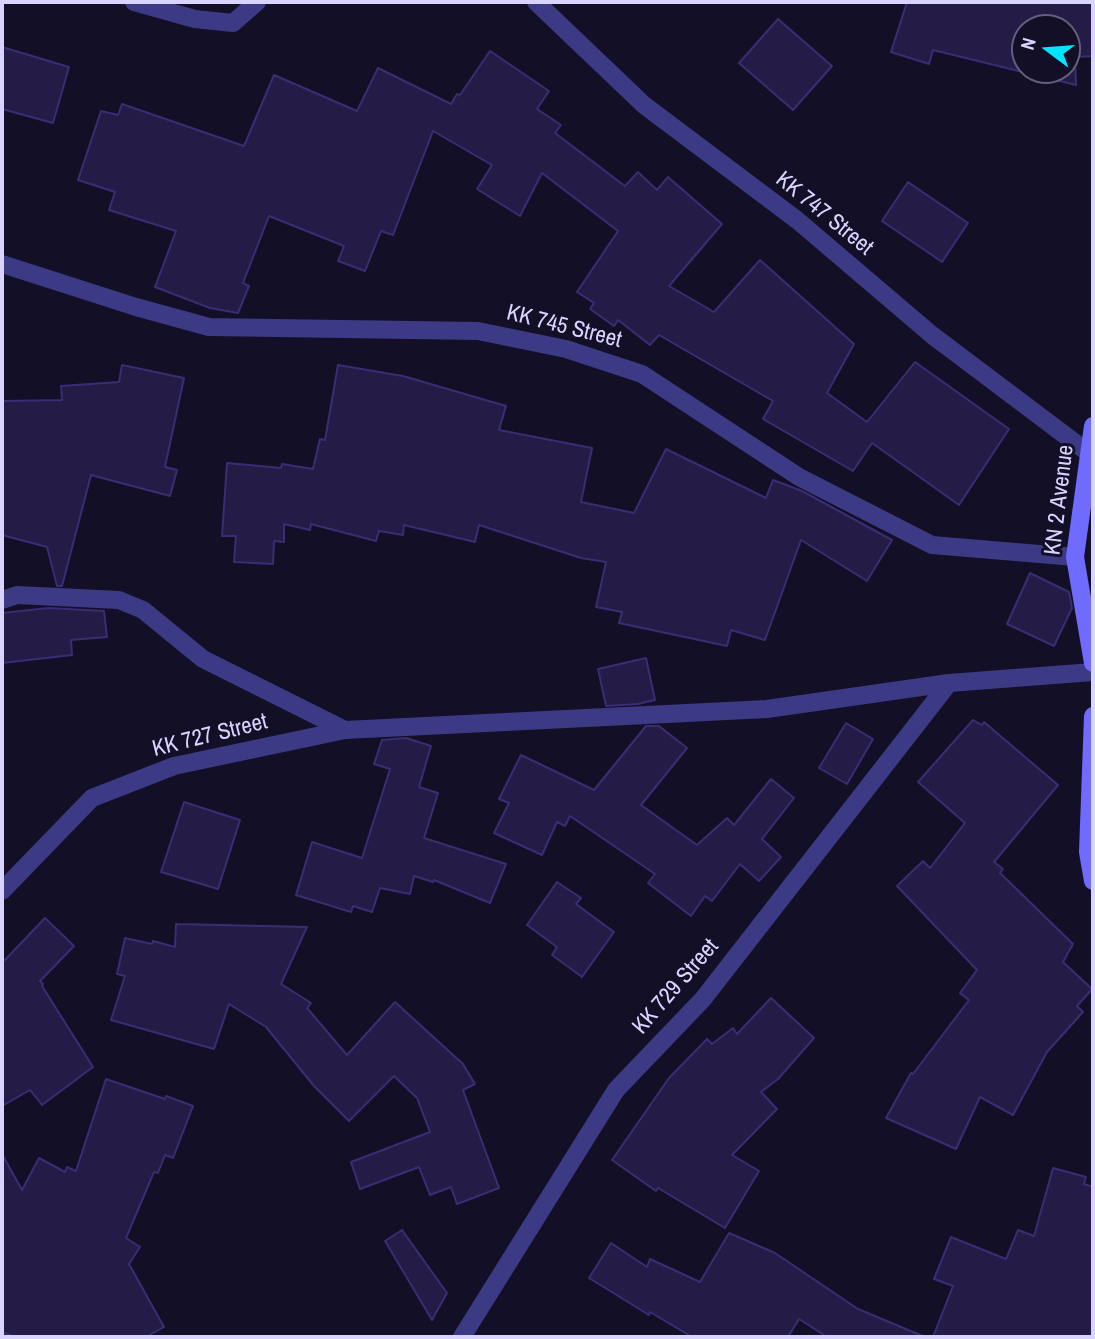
<!DOCTYPE html>
<style>
body{margin:0}
#map{position:relative;width:1095px;height:1339px;overflow:hidden;background:#130f26;font-family:"Archivo Narrow",sans-serif}
canvas{display:block}
.frame{position:absolute;inset:0;border:4px solid #d9d4ff;pointer-events:none}
.north{position:absolute;left:1011px;top:14px;width:70px;height:70px;box-sizing:border-box;background:#130f26;border:2px solid #625e7d;border-radius:50%;rotate:286deg;font-size:19px;font-weight:700;line-height:28px;text-align:center;color:#d9d4ff}
.north::after{content:'';display:block;margin:auto;width:24px;height:32px;background:#00e5ff;clip-path:polygon(50% 0,100% 100%,50% 72%,0 100%)}
</style>
<div id="map">
<canvas width="1095" height="1339"></canvas>
<div class="frame"></div>
<div class="north">N</div>
</div>
<script>
const c = document.querySelector('canvas').getContext('2d');
c.lineJoin = 'round';
function fillPath(path, color) {
  c.fillStyle = color;
  c.fill(path, 'evenodd');
}
function toPath(rows) {
  const path = new Path2D();
  for (const r of rows) {
    path.moveTo(r[0], r[1]);
    for (let i = 2; i < r.length; i += 2) path.lineTo(r[i], r[i + 1]);
  }
  return path;
}
function stroke(path, color, width, dash) {
  c.strokeStyle = color;
  c.lineWidth = width;
  c.lineCap = dash ? 'butt' : 'round';
  c.setLineDash(dash || []);
  c.stroke(path);
}
function label(font, color, halo, rows, align = 'center') {
  c.font = font + ' "Archivo Narrow",sans-serif';
  c.lineWidth = 6;
  c.setLineDash([]);
  c.textBaseline = 'middle';
  c.strokeStyle = halo;
  c.fillStyle = color;
  for (const [text, x, y, turn = 0] of rows) {
    c.save();
    c.translate(x, y);
    c.rotate((+turn || 0) * Math.PI / 180);
    c.textAlign = isNaN(turn) ? turn : align;
    if (halo) c.strokeText(text, 0, 0);
    c.fillText(text, 0, 0);
    c.restore();
  }
}
const building = toPath([
 [907,2,1093,2,1093,56,1075,57,1076,85,933,50,929,64,891,52,907,2],
 [1025,28,1067,28,1067,70,1025,70,1025,28],
 [778,19,832,66,793,110,739,63,778,19],
 [2,47,69,67,53,123,2,109,2,47],
 [490,51,549,91,537,109,561,125,555,133,625,186,638,172,657,190,668,177,722,224,669,286,714,312,760,260,854,344,827,393,867,422,915,362,1009,429,959,505,872,443,853,471,763,419,773,401,659,335,650,345,618,320,614,326,590,309,594,303,577,292,618,231,542,173,520,216,477,189,492,165,433,131,393,235,381,231,365,271,338,261,344,246,269,216,243,283,249,286,238,313,210,308,155,287,176,231,109,210,115,192,78,180,101,111,118,115,122,104,244,146,274,75,357,111,378,68,451,104,457,94,460,95,490,51],
 [908,182,968,223,942,262,882,221,908,182],
 [122,365,184,378,165,467,177,470,170,496,91,475,62,586,57,586,47,547,2,535,3,401,62,400,61,386,119,382,122,365],
 [338,365,403,376,506,406,499,430,592,448,581,502,634,513,666,449,766,498,773,480,802,491,892,540,867,581,801,540,765,640,731,630,727,646,619,623,622,612,596,607,606,562,581,558,479,525,475,542,404,525,403,535,379,531,376,541,311,524,310,530,284,524,284,542,274,541,273,564,234,562,236,536,222,536,227,463,281,468,282,464,313,469,320,439,325,440,338,365],
 [1030,573,1069,592,1072,608,1054,646,1007,624,1030,573],
 [49,608,104,611,107,637,71,640,72,655,2,663,2,613,49,608],
 [646,658,655,700,638,704,606,706,598,669,646,658],
 [973,720,982,725,984,722,1058,785,994,862,1003,869,1000,873,1073,944,1063,962,1092,989,1077,1006,1083,1012,1047,1052,1013,1115,980,1097,956,1149,886,1118,911,1073,913,1074,969,1000,960,993,977,970,897,886,923,861,930,868,965,823,918,782,973,720],
 [846,723,873,739,847,784,819,768,846,723],
 [646,726,659,726,687,748,641,805,697,845,727,818,734,825,771,779,794,798,762,839,781,857,759,881,740,864,712,901,705,896,691,916,648,883,655,874,570,816,565,826,557,822,542,855,494,833,509,803,499,799,521,755,594,790,646,726],
 [406,738,431,746,419,787,438,793,424,838,506,864,490,903,434,880,433,882,414,876,410,894,380,888,372,912,353,906,351,912,296,895,312,842,362,858,390,769,374,764,382,740,406,738],
 [184,802,240,820,218,889,161,872,184,802],
 [557,882,581,898,576,904,614,932,582,977,552,955,557,947,527,925,557,882],
 [45,918,74,946,40,981,43,984,42,986,93,1067,42,1105,30,1090,2,1106,2,963,45,918],
 [176,924,307,927,281,984,311,1003,307,1008,347,1055,395,1002,463,1064,475,1084,463,1090,499,1188,457,1204,451,1187,430,1195,419,1167,360,1189,351,1162,430,1132,417,1098,394,1076,349,1121,314,1086,266,1027,229,1004,214,1049,111,1020,125,976,117,974,125,938,152,944,153,941,175,947,176,924],
 [771,998,814,1038,778,1079,761,1092,777,1109,732,1155,759,1171,725,1228,658,1188,656,1191,612,1160,669,1078,707,1039,712,1044,733,1028,737,1034,771,998],
 [106,1079,165,1099,166,1096,193,1106,173,1158,165,1155,158,1173,154,1172,126,1238,140,1247,129,1264,164,1327,146,1337,14,1337,2,1332,2,1154,22,1190,39,1158,65,1172,67,1167,76,1171,106,1079],
 [1053,1168,1086,1177,1084,1184,1093,1187,1093,1337,933,1337,953,1286,934,1279,951,1237,1006,1259,1018,1230,1034,1236,1053,1168],
 [402,1230,447,1293,432,1320,385,1241,402,1230],
 [729,1233,775,1253,858,1309,925,1337,827,1337,799,1319,788,1337,692,1337,650,1312,649,1315,589,1278,611,1243,647,1267,650,1259,700,1282,729,1233]
]);
const street = toPath([
 [134,2,195,19,233,23,257,2],
 [536,2,644,105,797,220,932,335,1090,454],
 [2,264,136,307,209,327,478,331,566,349,642,374,799,477,932,545,1075,557],
 [2,600,17,595,119,600,143,610,203,659,345,730],
 [2,891,92,798,174,766,345,730,767,709,949,683,1093,672],
 [462,1337,616,1090,703,999,949,683]
]);
const secondary = toPath([
 [1093,426,1075,557,1093,663],
 [1093,716,1088,852,1093,881]
]);
const streetNames = [
 ["KK 747 Street",824,214,39],
 ["KK 745 Street",564,327,14],
 ["KN 2 Avenue",1060,500,-83],
 ["KK 727 Street",210,736,-14],
 ["KK 729 Street",676,987,-49]
];
fillPath(building, '#241b47');
stroke(building, '#3b2d73', 2);
stroke(street, '#3d3a85', 18);
stroke(secondary, '#6f6bff', 18);
label('23px', '#d9d4ff', '#130f26', streetNames);
</script>
